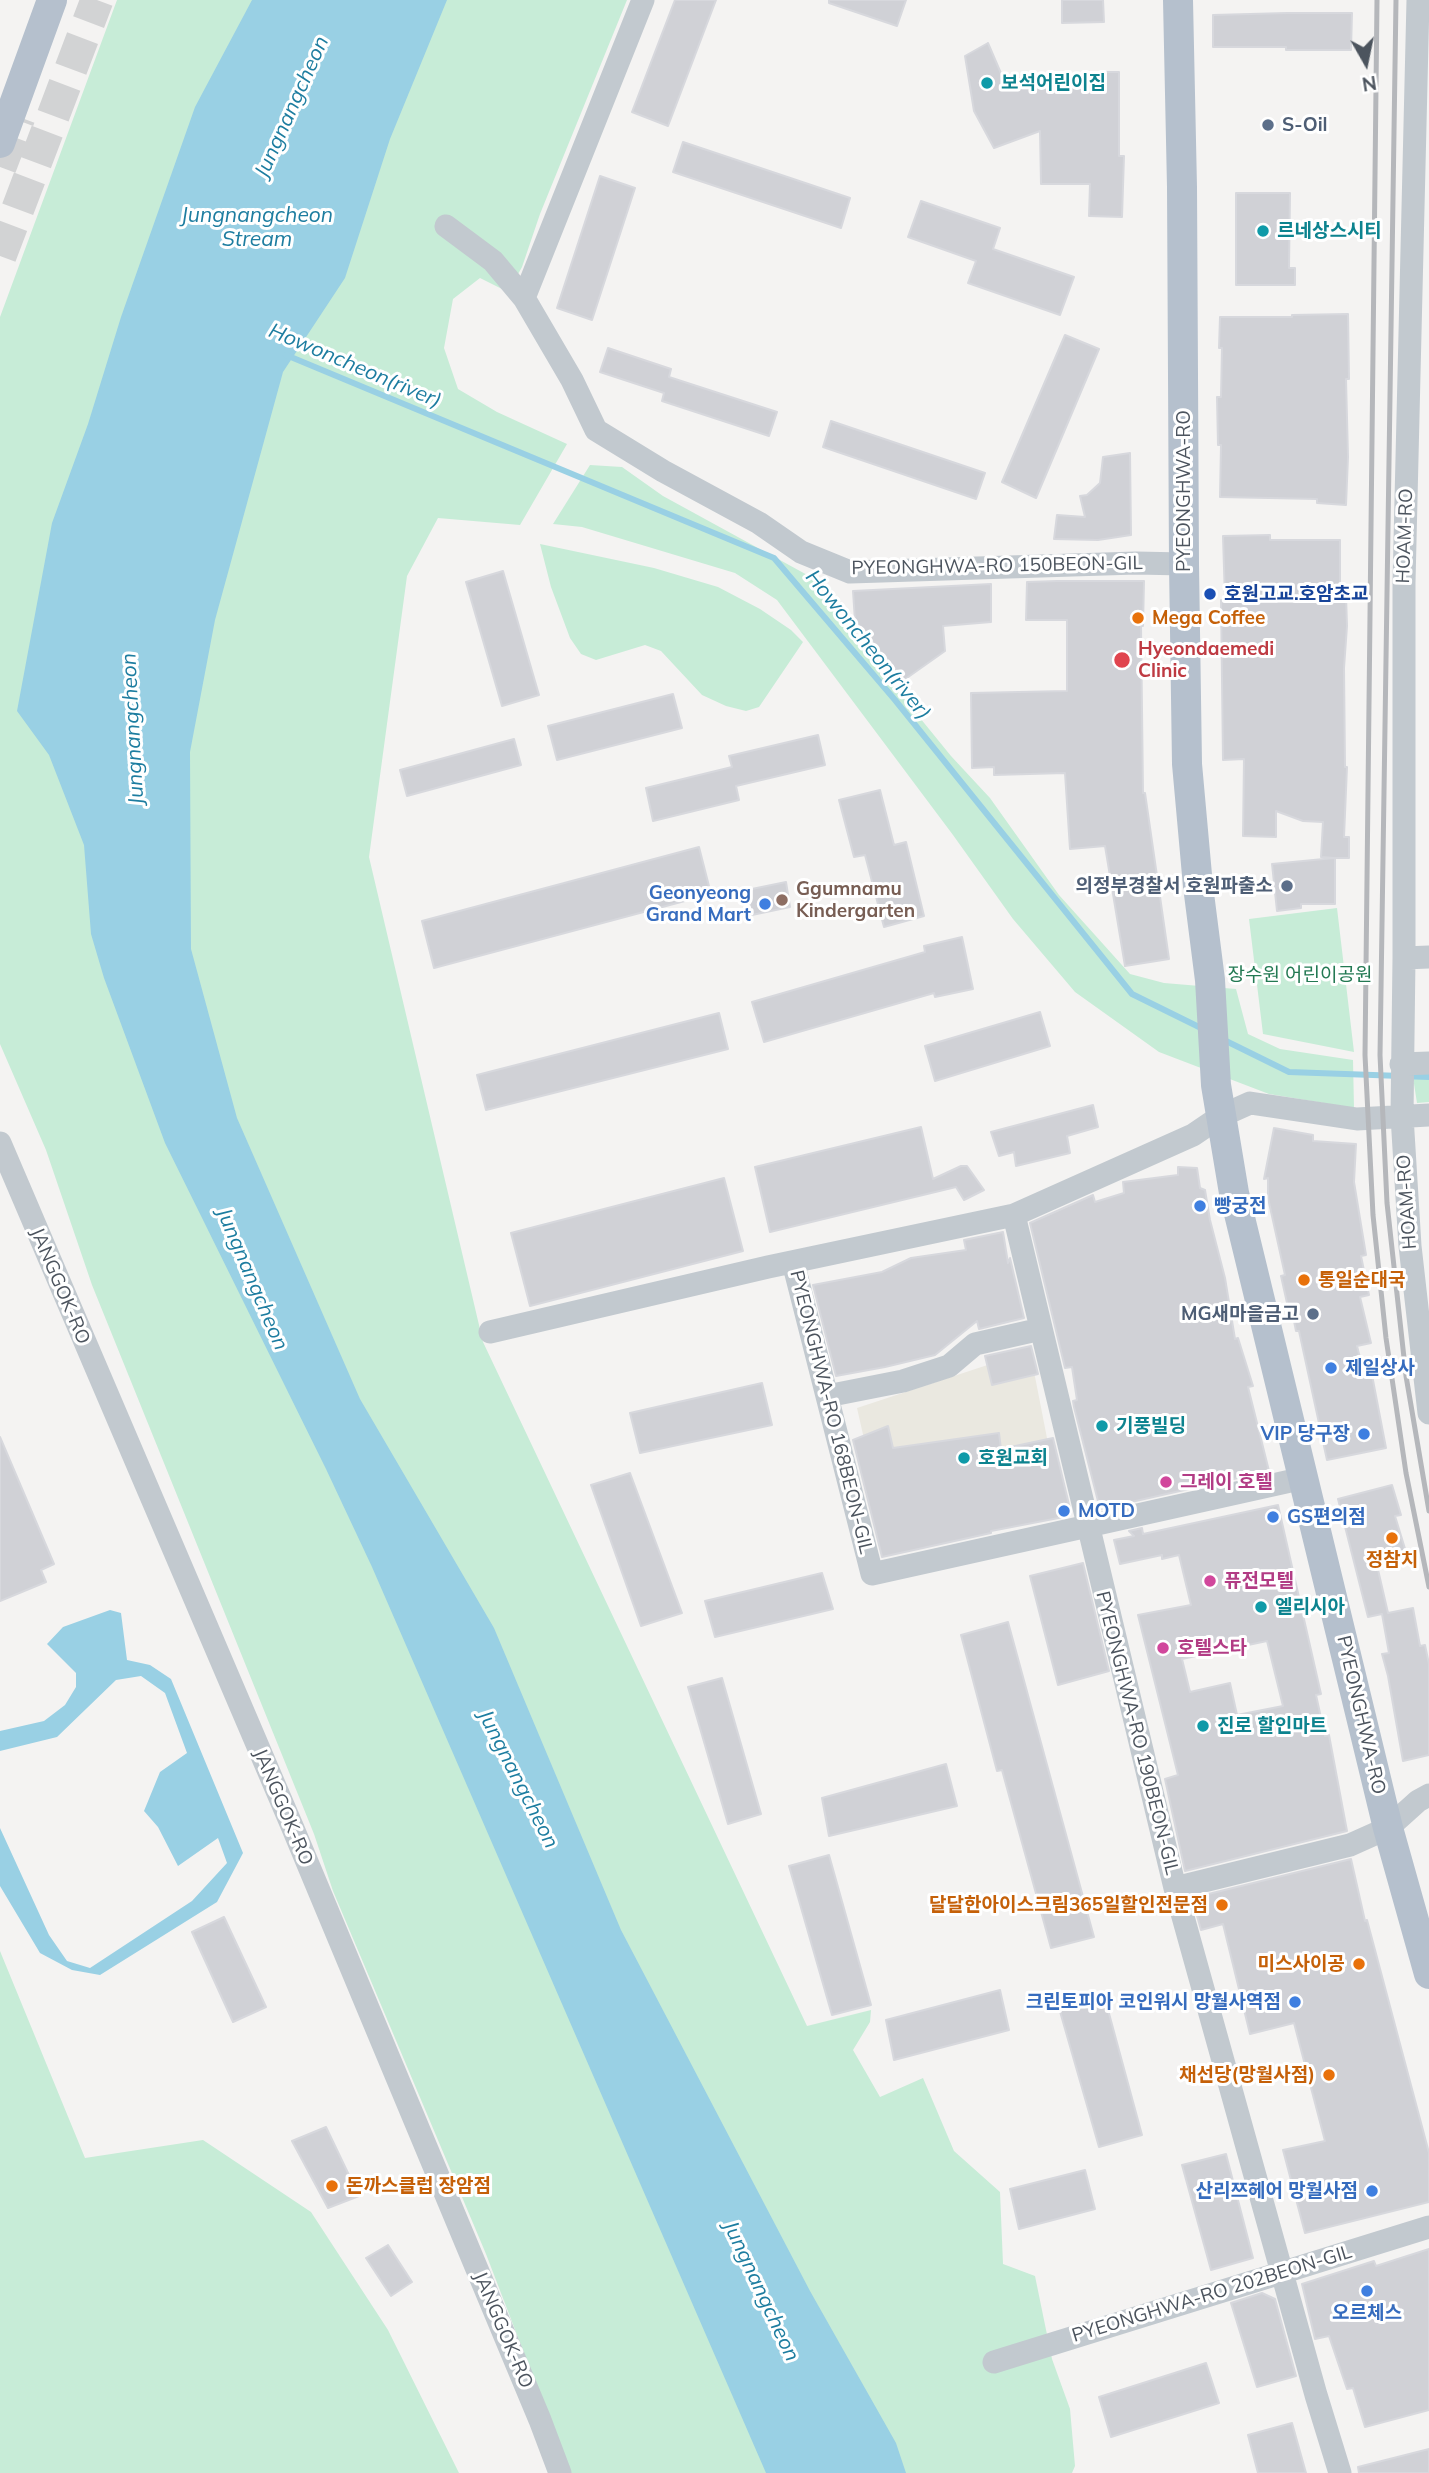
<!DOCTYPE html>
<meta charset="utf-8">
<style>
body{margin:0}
#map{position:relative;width:1429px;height:2473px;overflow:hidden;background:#f4f3f2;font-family:Mulish,sans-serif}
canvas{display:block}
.north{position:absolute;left:1331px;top:28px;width:70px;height:70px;-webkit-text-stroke:5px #fff;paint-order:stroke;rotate:171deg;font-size:19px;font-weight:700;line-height:28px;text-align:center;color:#4c545e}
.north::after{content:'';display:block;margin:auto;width:24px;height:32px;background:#4c545e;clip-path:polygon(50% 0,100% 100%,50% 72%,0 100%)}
</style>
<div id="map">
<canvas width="1429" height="2473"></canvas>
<div class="north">N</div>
</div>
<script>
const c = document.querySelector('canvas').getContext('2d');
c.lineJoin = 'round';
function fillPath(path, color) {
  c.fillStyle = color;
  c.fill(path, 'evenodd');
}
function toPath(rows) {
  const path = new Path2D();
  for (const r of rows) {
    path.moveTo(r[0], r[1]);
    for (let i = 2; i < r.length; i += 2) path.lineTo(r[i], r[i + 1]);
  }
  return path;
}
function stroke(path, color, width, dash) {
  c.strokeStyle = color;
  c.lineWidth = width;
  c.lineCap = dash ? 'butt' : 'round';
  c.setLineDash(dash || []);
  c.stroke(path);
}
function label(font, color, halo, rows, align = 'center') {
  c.font = font + ' Mulish,"Noto Sans KR",sans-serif';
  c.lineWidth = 6;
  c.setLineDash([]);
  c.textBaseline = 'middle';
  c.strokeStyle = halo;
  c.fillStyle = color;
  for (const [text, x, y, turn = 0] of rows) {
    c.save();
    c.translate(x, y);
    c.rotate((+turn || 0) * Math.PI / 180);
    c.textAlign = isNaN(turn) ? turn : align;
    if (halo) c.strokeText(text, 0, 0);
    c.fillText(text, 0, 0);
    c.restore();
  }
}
const commercial = toPath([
 [1030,1351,1061,1510,889,1549,857,1408]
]);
const green = toPath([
 [117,0,627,0,540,214,522,267,508,292,480,278,453,299,444,348,458,389,497,412,567,444,520,525,438,518,407,576,369,857,483,1342,807,2026,871,2010,870,2022,853,2050,880,2097,923,2078,954,2151,1000,2192,1003,2264,1035,2276,1052,2359,1070,2409,1075,2466,1072,2473,570,2473,486,2254,333,1891,314,1834,92,1285,46,1150,0,1044,0,317],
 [590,465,622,467,663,496,831,588,841,621,951,756,990,798,1059,895,1130,974,1164,983,1236,989,1248,1034,1280,1049,1353,1060,1354,1108,1269,1094,1159,1052,1075,992,1013,919,953,835,777,600,735,573,582,527,553,524],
 [540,544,654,568,718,587,760,609,791,630,803,642,759,707,746,711,726,706,702,695,661,651,645,645,596,660,581,654,570,638,551,587],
 [1337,908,1354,1052,1263,1034,1249,919],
 [1429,1069,1429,1102,1417,1103,1412,1071],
 [0,1951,85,2158,203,2140,311,2212,388,2330,459,2473,0,2473]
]);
const water = toPath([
 [252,0,447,0,390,139,345,278,283,372,215,620,190,752,191,949,237,1118,360,1399,494,1628,621,1930,810,2291,896,2443,906,2473,766,2473,372,1567,326,1469,165,1143,104,978,91,934,84,845,49,755,17,711,52,523,88,424,121,317,195,107],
 [110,1610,121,1613,127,1660,150,1665,171,1679,243,1853,217,1902,100,1975,72,1970,40,1953,0,1886,0,1828,49,1935,67,1961,90,1968,192,1901,227,1863,218,1838,178,1866,158,1827,144,1811,160,1772,187,1753,165,1693,141,1676,116,1680,57,1737,0,1751,0,1731,44,1721,65,1705,76,1687,76,1673,47,1644,63,1627]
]);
const stream = toPath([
 [286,355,774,558,895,700,1132,994,1203,1029],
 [1222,1039,1289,1072,1429,1077]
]);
const building = toPath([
 [675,0,716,0,668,126,632,112,675,0],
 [829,0,906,0,897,26,829,3,829,0],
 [1062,0,1103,0,1104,22,1062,23,1062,0],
 [1287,13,1352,13,1351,50,1286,50,1286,47,1213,47,1213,15,1287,13],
 [988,43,1003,78,1088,78,1088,72,1119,72,1119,156,1124,156,1122,217,1089,216,1090,184,1041,184,1040,131,994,148,974,111,965,56,988,43],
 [683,142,850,198,841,228,673,172,683,142],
 [600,176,635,188,592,320,557,308,600,176],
 [1236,193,1290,193,1289,268,1295,268,1295,285,1236,285,1236,193],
 [921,201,1000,228,993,249,1074,277,1060,315,968,283,976,261,908,237,921,201],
 [1348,314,1349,379,1346,379,1348,457,1346,505,1317,503,1317,499,1220,497,1221,445,1218,445,1217,397,1221,397,1222,348,1219,348,1220,317,1292,317,1292,315,1348,314],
 [1065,335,1099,349,1036,498,1002,482,1065,335],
 [608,348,671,369,669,377,777,412,769,436,662,401,664,393,600,372,608,348],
 [831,421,985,473,976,499,823,447,831,421],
 [1130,453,1131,535,1098,540,1054,539,1057,515,1085,517,1080,496,1087,495,1100,483,1103,457,1130,453],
 [1270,535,1270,540,1340,540,1340,595,1346,595,1347,626,1344,668,1345,767,1347,767,1344,837,1349,837,1349,858,1335,858,1335,904,1301,904,1301,908,1277,911,1272,864,1334,858,1321,857,1323,822,1303,821,1276,811,1276,837,1243,836,1244,759,1223,760,1221,600,1225,600,1223,536,1270,535],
 [503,571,539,695,502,706,466,582,503,571],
 [1057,581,1144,581,1143,626,1141,626,1143,793,1145,793,1169,959,1125,966,1105,846,1070,849,1065,773,994,775,994,767,972,768,971,693,1067,691,1067,620,1026,620,1027,582,1057,581],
 [991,584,991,622,943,626,945,651,904,680,855,621,853,591,991,584],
 [673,694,682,728,557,760,548,726,673,694],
 [818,735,825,765,736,786,739,800,653,821,646,788,732,767,729,756,818,735],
 [514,739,521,765,407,796,400,770,514,739],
 [880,790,894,845,906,842,924,916,884,927,865,855,854,857,839,800,880,790],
 [699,847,711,894,434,968,422,921,699,847],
 [786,882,790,907,752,915,747,890,786,882],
 [962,937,973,989,935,997,934,993,764,1042,752,1002,925,952,924,946,962,937],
 [1040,1012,1050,1046,935,1081,925,1046,1040,1012],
 [719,1013,728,1049,486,1110,477,1075,719,1013],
 [1093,1105,1098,1127,1067,1136,1070,1153,1016,1166,1014,1152,999,1156,991,1132,1093,1105],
 [921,1127,933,1179,961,1166,967,1166,984,1190,964,1200,956,1187,770,1232,755,1167,921,1127],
 [1274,1128,1313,1135,1313,1141,1356,1144,1354,1182,1366,1255,1361,1256,1369,1295,1360,1297,1371,1343,1357,1346,1365,1377,1372,1375,1386,1448,1327,1460,1299,1331,1296,1331,1292,1311,1289,1312,1281,1276,1285,1275,1268,1198,1268,1178,1264,1179,1274,1128],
 [1178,1167,1197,1168,1200,1188,1205,1190,1210,1220,1225,1278,1235,1339,1238,1338,1253,1386,1248,1387,1269,1471,1100,1509,1074,1407,1073,1401,1077,1400,1072,1367,1065,1368,1030,1223,1093,1195,1095,1202,1124,1193,1123,1182,1178,1175,1178,1167],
 [724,1178,743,1251,530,1306,511,1233,724,1178],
 [1003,1232,1008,1263,1010,1258,1024,1318,979,1329,977,1321,935,1355,885,1367,836,1376,813,1285,882,1272,911,1258,966,1250,964,1240,1003,1232],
 [1031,1346,1038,1374,992,1385,985,1356,1031,1346],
 [762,1383,772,1425,640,1453,630,1413,762,1383],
 [888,1426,893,1448,999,1433,1001,1449,1053,1438,1071,1513,1069,1516,991,1531,991,1533,882,1557,853,1440,888,1426],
 [0,1437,54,1564,41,1570,46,1582,0,1601,0,1437],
 [630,1473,682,1613,641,1626,591,1485,630,1473],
 [1392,1485,1401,1515,1395,1516,1406,1552,1376,1561,1388,1613,1413,1608,1420,1646,1425,1645,1429,1664,1429,1755,1403,1761,1388,1676,1382,1654,1389,1653,1382,1614,1368,1617,1338,1499,1392,1485],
 [1278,1505,1321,1694,1316,1695,1325,1736,1329,1735,1347,1831,1185,1871,1165,1779,1178,1775,1138,1615,1191,1605,1179,1555,1162,1559,1162,1555,1120,1564,1114,1540,1134,1536,1129,1531,1142,1528,1143,1534,1278,1505],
 [1267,1641,1283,1706,1237,1715,1230,1683,1190,1692,1182,1659,1267,1641],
 [1083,1563,1109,1671,1058,1685,1030,1576,1083,1563],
 [822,1573,833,1609,715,1637,705,1601,822,1573],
 [1008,1622,1094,1937,1051,1948,1002,1770,997,1771,961,1635,1008,1622],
 [722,1678,761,1814,728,1824,688,1687,722,1678],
 [946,1764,957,1806,829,1836,822,1798,946,1764],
 [829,1855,871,2005,832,2015,789,1866,829,1855],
 [1351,1859,1365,1921,1367,1920,1429,2153,1429,2202,1305,2233,1283,2150,1325,2141,1294,2023,1250,2034,1223,1924,1201,1930,1192,1898,1351,1859],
 [224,1917,266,2007,233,2022,192,1932,224,1917],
 [1000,1990,1009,2030,894,2060,886,2020,1000,1990],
 [1104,1995,1142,2135,1099,2147,1059,2008,1104,1995],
 [326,2127,359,2196,328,2208,292,2141,326,2127],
 [1226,2154,1253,2258,1211,2270,1182,2165,1226,2154],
 [1085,2170,1095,2209,1019,2229,1010,2189,1085,2170],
 [388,2245,412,2282,391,2296,366,2258,388,2245],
 [1429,2249,1429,2410,1365,2427,1353,2388,1347,2389,1329,2336,1315,2339,1302,2284,1374,2261,1376,2266,1429,2249],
 [1262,2293,1275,2299,1296,2376,1257,2387,1231,2303,1262,2293],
 [1206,2363,1219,2403,1111,2437,1099,2397,1206,2363],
 [1292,2423,1306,2473,1258,2473,1248,2435,1292,2423],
 [1429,2449,1429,2473,1359,2473,1358,2467,1429,2449]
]);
const highwayTunnel = toPath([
 [0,167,19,117],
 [0,256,97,0]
]);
const minor = toPath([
 [1418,0,1404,583,1404,958,1402,1116,1410,1246,1429,1413],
 [446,226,493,261,524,298,572,380,596,430,663,471,759,523,801,552,850,572,1136,563,1184,564],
 [524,298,643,0],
 [1404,958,1429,957],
 [1401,1064,1429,1063],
 [0,1143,292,1826,540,2420,560,2473],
 [1014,1215,1175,1888,1316,2395,1340,2473],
 [793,1262,872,1574,1304,1478],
 [490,1332,768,1267,1014,1215,1193,1135,1221,1116,1250,1103,1357,1119,1429,1115],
 [827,1396,903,1381,949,1366,975,1344,1041,1329],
 [1175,1888,1350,1845,1388,1828,1418,1801,1429,1795],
 [994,2362,1429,2227]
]);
const major = toPath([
 [1178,0,1182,187,1184,564,1187,764,1198,886,1210,980,1216,1085,1234,1193,1388,1828,1429,1974],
 [0,143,52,0]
]);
const rail = toPath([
 [1377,0,1365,1055,1373,1215,1386,1338,1406,1473,1429,1587],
 [1396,0,1380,1055,1387,1203,1406,1376,1429,1511]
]);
const markers = [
 [987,83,7,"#0f9aa8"],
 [1268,125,7,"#5c6f8a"],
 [1263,231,7,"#0f9aa8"],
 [1210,594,7,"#1a4fb4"],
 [1138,618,7,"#e8710a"],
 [1122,660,9,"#e0444e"],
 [1287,886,7,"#5c6f8a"],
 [782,900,7,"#8d6e63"],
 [765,904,7,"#3f7fe0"],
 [1200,1206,7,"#3f7fe0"],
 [1304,1280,7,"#e8710a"],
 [1313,1314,7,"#5c6f8a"],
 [1331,1368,7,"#3f7fe0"],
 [1102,1426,7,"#0f9aa8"],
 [1364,1434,7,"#3f7fe0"],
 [964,1458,7,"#0f9aa8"],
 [1166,1482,7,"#d1479c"],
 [1064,1511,7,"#3f7fe0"],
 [1273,1517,7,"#3f7fe0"],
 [1392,1538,7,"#e8710a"],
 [1210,1581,7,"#d1479c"],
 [1261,1607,7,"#0f9aa8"],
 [1163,1648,7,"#d1479c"],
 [1203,1726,7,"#0f9aa8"],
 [1222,1905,7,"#e8710a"],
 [1359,1964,7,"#e8710a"],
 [1295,2002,7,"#3f7fe0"],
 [1329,2075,7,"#e8710a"],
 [332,2186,7,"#e8710a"],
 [1372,2191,7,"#3f7fe0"],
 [1367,2291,7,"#3f7fe0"]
];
const cultureNames = [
 ["보석어린이집",1001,83],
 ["르네상스시티",1277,231],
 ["기풍빌딩",1116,1426],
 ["호원교회",978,1458],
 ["엘리시아",1275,1607],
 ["진로 할인마트",1217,1726]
];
const serviceNames = [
 ["S-Oil",1282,125,"left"],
 ["의정부경찰서 호원파출소",1273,886],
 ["MG새마을금고",1299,1314]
];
const streetNames = [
 ["PYEONGHWA-RO",1184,491,-90],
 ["HOAM-RO",1405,536,-88],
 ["PYEONGHWA-RO 150BEON-GIL",997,566,-1],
 ["HOAM-RO",1407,1202,-94],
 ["JANGGOK-RO",60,1286,67],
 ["PYEONGHWA-RO 168BEON-GIL",831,1412,76],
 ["PYEONGHWA-RO",1361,1715,77],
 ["PYEONGHWA-RO 190BEON-GIL",1137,1733,76],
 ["JANGGOK-RO",283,1807,67],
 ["PYEONGHWA-RO 202BEON-GIL",1212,2294,-17],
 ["JANGGOK-RO",503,2330,67]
];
const transitNames = [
 ["호원고교.호암초교",1224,594]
];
const foodNames = [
 ["Mega Coffee",1152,618],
 ["통일순대국",1318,1280],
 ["정참치",1392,1560,"center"],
 ["달달한아이스크림365일할인전문점",1208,1905,"right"],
 ["미스사이공",1345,1964,"right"],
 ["채선당(망월사점)",1315,2075,"right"],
 ["돈까스클럽 장암점",346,2186]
];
const healthNames = [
 ["Hyeondaemedi",1138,649],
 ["Clinic",1138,671]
];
const educationNames = [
 ["Ggumnamu",796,889],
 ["Kindergarten",796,911]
];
const shopNames = [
 ["Geonyeong",751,893],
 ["Grand Mart",751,915],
 ["빵궁전",1214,1206,"left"],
 ["제일상사",1345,1368,"left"],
 ["VIP 당구장",1350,1434],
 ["MOTD",1078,1511,"left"],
 ["GS편의점",1287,1517,"left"],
 ["크린토피아 코인워시 망월사역점",1281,2002],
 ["산리쯔헤어 망월사점",1358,2191],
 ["오르체스",1367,2313,"center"]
];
const parkNames = [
 ["장수원 어린이공원",1300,975]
];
const hotelNames = [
 ["그레이 호텔",1180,1482],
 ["퓨전모텔",1224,1581],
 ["호텔스타",1177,1648]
];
const waterNames = [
 ["Jungnangcheon",292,107,-66],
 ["Jungnangcheon",257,216],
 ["Stream",257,240],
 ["Howoncheon(river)",355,366,23],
 ["Howoncheon(river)",868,645,51],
 ["Jungnangcheon",133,729,-93],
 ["Jungnangcheon",252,1279,67],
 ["Jungnangcheon",518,1779,63],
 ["Jungnangcheon",761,2291,65]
];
fillPath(commercial, '#eae8e0');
fillPath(green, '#c7ecd7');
fillPath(water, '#99d0e4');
stroke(stream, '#99d0e4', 6);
fillPath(building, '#d0d1d6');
stroke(building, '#d7d8dd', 2);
stroke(highwayTunnel, '#d2d3d4', 33, [33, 17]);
stroke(minor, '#c2c9cf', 23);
stroke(major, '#b5c0cd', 30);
stroke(rail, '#b5b7bb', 5);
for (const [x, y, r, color] of markers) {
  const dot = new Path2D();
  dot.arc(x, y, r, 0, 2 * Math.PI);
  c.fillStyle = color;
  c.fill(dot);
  stroke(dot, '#fff', 2.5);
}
label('bold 19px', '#0d838f', '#fff', cultureNames, 'left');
label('bold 19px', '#4e5e75', '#fff', serviceNames, 'right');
label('19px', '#4c545e', '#fff', streetNames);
label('bold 19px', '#164399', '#fff', transitNames, 'left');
label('bold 19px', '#c56008', '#fff', foodNames, 'left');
label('bold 19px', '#be3a42', '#fff', healthNames, 'left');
label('bold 19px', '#785e54', '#fff', educationNames, 'left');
label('bold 19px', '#366cbe', '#fff', shopNames, 'right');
label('19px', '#237953', '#fff', parkNames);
label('bold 19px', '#b23c85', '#fff', hotelNames, 'left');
label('italic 21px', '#1d7da0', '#fff', waterNames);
</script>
